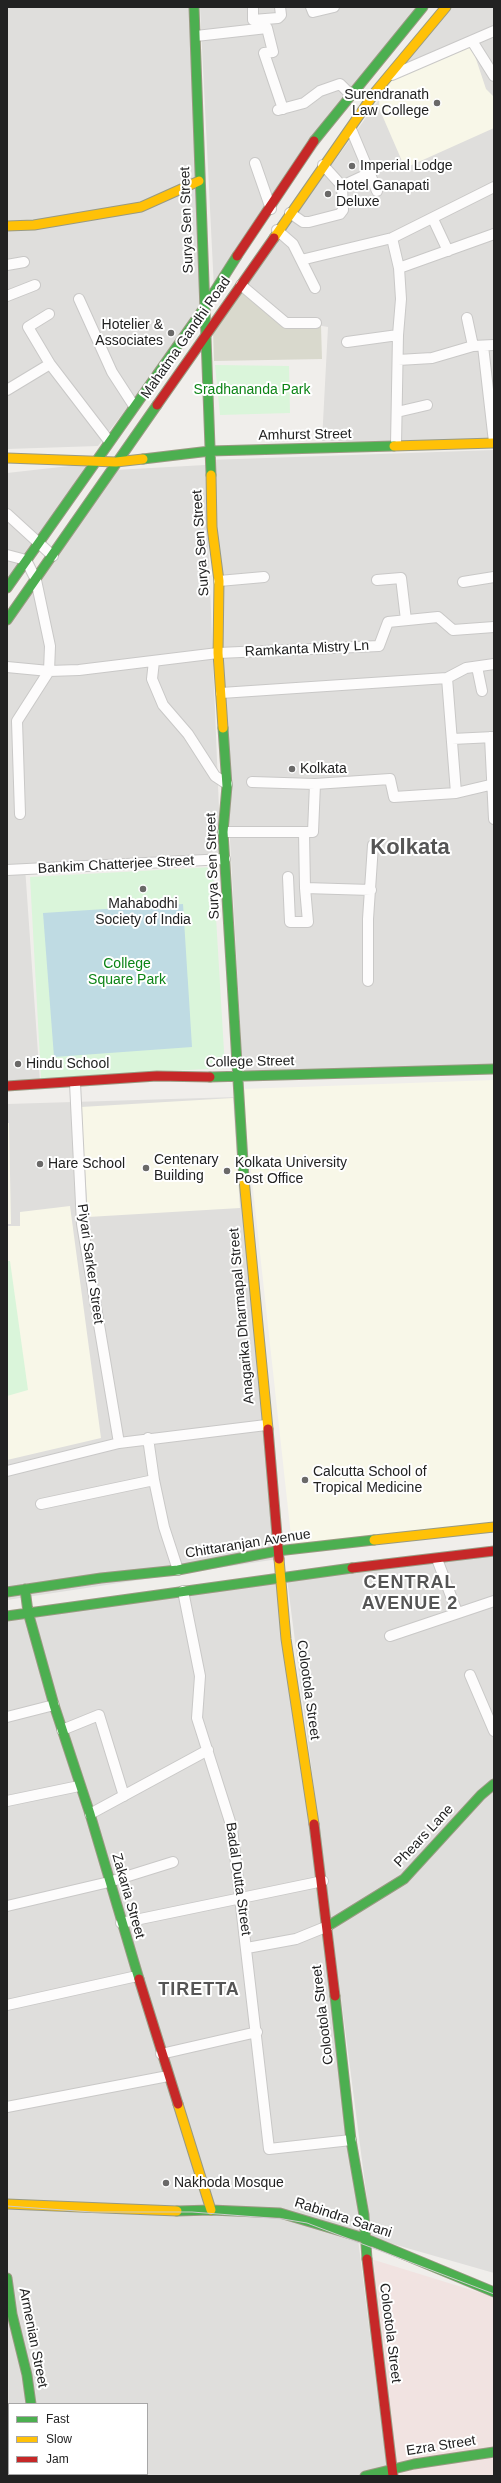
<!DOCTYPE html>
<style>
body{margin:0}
#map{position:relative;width:501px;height:2483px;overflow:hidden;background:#f0eeeb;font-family:Helvetica,sans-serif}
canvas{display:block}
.frame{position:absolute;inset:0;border:8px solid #222;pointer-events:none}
.legend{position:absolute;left:8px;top:2403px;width:140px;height:72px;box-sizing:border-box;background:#fff;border:1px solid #a7a7a7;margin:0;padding:5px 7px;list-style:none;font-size:12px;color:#222}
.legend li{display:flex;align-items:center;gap:8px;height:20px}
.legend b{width:20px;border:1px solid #a7a7a7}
</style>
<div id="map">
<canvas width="501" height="2483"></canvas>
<div class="frame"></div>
<ul class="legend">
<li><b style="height:5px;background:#4caf50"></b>Fast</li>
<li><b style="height:5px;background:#ffc107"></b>Slow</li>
<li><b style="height:5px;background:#c62828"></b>Jam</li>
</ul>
</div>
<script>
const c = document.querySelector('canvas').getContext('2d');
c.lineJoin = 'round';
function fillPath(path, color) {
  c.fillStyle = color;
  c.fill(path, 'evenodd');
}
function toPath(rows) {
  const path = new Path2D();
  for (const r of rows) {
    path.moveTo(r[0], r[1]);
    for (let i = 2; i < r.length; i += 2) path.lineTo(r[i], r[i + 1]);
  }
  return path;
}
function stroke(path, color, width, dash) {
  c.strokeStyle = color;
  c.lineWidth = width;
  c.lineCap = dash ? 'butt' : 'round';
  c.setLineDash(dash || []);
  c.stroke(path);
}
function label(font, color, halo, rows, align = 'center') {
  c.font = font + ' Helvetica,sans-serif';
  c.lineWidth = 4;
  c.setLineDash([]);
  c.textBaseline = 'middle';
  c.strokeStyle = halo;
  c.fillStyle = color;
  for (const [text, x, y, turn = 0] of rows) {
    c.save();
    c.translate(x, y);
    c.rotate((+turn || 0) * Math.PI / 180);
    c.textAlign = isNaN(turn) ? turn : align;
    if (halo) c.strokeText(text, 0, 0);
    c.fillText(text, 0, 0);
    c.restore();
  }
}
const residential = toPath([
 [7,7,189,7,204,306,98,446,7,449],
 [200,7,419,7,214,289],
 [449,7,494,7,494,443,322,441,328,327,288,320,245,284,426,35],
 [494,450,494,1072,243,1076,209,460],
 [87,464,7,585,7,473],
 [205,465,221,858,25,867,40,1082,7,1084,7,615,115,470],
 [237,1097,278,1559,7,1600,7,1104],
 [494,1554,494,2273,372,2238,287,1579],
 [279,1574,365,2233,358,2239,388,2476,7,2476,7,1620],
 [9,2404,147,2404,147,2474,9,2474]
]);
const commercial = toPath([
 [371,2259,494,2297,494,2476,398,2476]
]);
const education = toPath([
 [471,44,486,89,494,97,494,128,405,168,379,108,380,83],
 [494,1080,494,1525,292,1545,242,1089],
 [233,1098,240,1208,88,1217,81,1107],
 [7,1123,9,1123,11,1224,7,1224],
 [70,1206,101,1438,7,1460,7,1226,20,1226,20,1212]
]);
const construction = toPath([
 [241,292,288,327,321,326,322,359,214,361,213,331]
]);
const park = toPath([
 [215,365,289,366,290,413,220,415],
 [213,867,225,1068,41,1078,30,877],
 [7,1261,10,1261,28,1390,7,1396]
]);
const water = toPath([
 [183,904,192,1047,54,1057,43,913]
]);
const street = toPath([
 [253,7,253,20,278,18,281,15,280,7],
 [311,7,313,12,334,7],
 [196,36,267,28,273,52,264,53,283,109],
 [472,41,494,76],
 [392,75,494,31],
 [278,110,304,103,320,91,340,84,351,95],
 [351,129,377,191],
 [255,163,271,209],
 [323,165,342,186],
 [290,213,303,222,309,222,340,214,343,210,342,186,370,173],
 [433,219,448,251],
 [277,230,293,244,315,288],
 [392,238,399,268,401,299,398,335,396,445],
 [301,260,392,238,494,187],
 [7,265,24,262],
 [399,268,494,234],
 [241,285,286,323,316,323],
 [7,296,35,285],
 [79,299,112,372,134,406],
 [467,318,473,346],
 [347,342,398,335],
 [483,346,494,442],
 [398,360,432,358,473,346,494,345],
 [50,364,109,441],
 [7,390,50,364,28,327,49,314],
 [397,412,427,405],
 [7,514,53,556],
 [7,555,26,560,36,580,50,646,49,671,17,721,20,814],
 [377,580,401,578,406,620],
 [219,581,264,577],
 [463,582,494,577],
 [154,661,152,679,163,705,188,734,215,776,227,784],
 [7,667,49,671,79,670,218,653,379,646,388,622,438,617,453,630,494,627],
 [477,667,482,691],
 [447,678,456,793],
 [221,693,447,678,466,668,494,664],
 [490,737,494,819],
 [452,739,494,737],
 [252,782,315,784,390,779,394,797,456,793,494,784],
 [223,832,313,832,315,784],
 [304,832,305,888,371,890],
 [7,870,225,859],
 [288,877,290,922,308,922,305,888],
 [368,981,368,919,373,845],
 [75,1083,82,1224,119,1443],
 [7,1471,119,1443,266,1425],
 [154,1480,164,1527,178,1570],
 [41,1504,154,1480,148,1438],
 [437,1559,457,1612],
 [183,1591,200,1676,197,1718,232,1828,269,2149,351,2140],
 [390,1636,494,1601],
 [470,1675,494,1731],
 [7,1717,54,1705],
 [62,1730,99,1715,124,1796],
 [7,1801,79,1786],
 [90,1814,208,1750],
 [7,1906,109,1882,173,1862],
 [121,1923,323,1881],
 [247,1948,296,1939,328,1926],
 [7,2005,137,1976],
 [161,2054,257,2032],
 [7,2107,168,2076]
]);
const fast = toPath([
 [194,7,211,475],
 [314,141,423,7],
 [143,459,210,451,394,446],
 [7,588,204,308,237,256],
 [7,620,157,405],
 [223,728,227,786,223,832,244,1179],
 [210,1077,494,1069],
 [25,1589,28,1612,54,1705,90,1814,139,1979],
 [7,1592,101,1578,178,1570,277,1551,374,1540],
 [7,1616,352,1568],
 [328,1926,404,1879,481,1795,494,1784],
 [335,1996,351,2140,364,2215,367,2259],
 [177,2211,211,2210,280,2213,364,2238,494,2292],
 [7,2278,12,2314,27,2375,31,2404],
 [36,2474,36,2476],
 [365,2476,414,2464,494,2452]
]);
const slow = toPath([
 [7,226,34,225,141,207,199,181],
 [274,238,376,91,446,7],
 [394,446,494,443],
 [7,458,116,462,143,459],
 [211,475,212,527,219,581,218,653,223,728],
 [244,1179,268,1429],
 [374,1540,494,1527],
 [279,1559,286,1639,314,1824],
 [178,2104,211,2210],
 [7,2204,177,2211]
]);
const jam = toPath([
 [237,256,314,141],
 [157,405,274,238],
 [7,1086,157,1076,210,1077],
 [268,1429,279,1559],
 [352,1568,494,1551],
 [314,1824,335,1996],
 [139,1979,178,2104],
 [367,2259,393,2476]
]);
const tram = toPath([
 [7,2206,92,2212,192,2212,283,2219,307,2223,494,2294]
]);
const markers = [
 [437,103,4,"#6a6968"],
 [352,166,4,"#6a6968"],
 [328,194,4,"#6a6968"],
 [171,333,4,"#6a6968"],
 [292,769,4,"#6a6968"],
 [143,889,4,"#6a6968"],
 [18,1064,4,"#6a6968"],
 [40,1164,4,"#6a6968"],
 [146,1168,4,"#6a6968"],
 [227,1171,4,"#6a6968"],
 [305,1480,4,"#6a6968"],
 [166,2183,4,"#6a6968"]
];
const poiNames = [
 ["Surendranath",429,95,"right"],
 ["Law College",429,111,"right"],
 ["Imperial Lodge",360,166],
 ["Hotel Ganapati",336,186],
 ["Deluxe",336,202],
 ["Hotelier &",163,325,"right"],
 ["Associates",163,341,"right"],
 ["Kolkata",300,769],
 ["Mahabodhi",143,904,"center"],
 ["Society of India",143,920,"center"],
 ["Hindu School",26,1064],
 ["Centenary",154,1160],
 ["Building",154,1176],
 ["Kolkata University",235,1163],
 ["Post Office",235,1179],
 ["Hare School",48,1164],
 ["Calcutta School of",313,1472],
 ["Tropical Medicine",313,1488],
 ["Nakhoda Mosque",174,2183]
];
const streetNames = [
 ["Surya Sen Street",187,220,-92],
 ["Mahatma Gandhi Road",186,338,-55],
 ["Amhurst Street",305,435,-1],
 ["Surya Sen Street",201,543,-94],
 ["Ramkanta Mistry Ln",307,649,-3],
 ["Bankim Chatterjee Street",116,865,-3],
 ["Surya Sen Street",213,866,-92],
 ["College Street",250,1062,-1],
 ["Piyari Sarker Street",90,1264,82],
 ["Anagarika Dharmapal Street",242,1316,-95],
 ["Chittaranjan Avenue",248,1544,-9],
 ["Colootola Street",308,1690,82],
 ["Phears Lane",424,1836,-47],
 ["Badal Dutta Street",238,1879,82],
 ["Zakaria Street",128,1896,74],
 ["Colootola Street",323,2015,-97],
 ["Rabindra Sarani",343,2218,18],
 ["Colootola Street",390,2333,83],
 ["Armenian Street",33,2338,79],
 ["Ezra Street",441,2446,-9]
];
const parkNames = [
 ["Sradhananda Park",252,390],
 ["College",127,964],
 ["Square Park",127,980]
];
const districtNames = [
 ["CENTRAL",410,1583],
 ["AVENUE 2",410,1604],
 ["TIRETTA",199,1990]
];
const townNames = [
 ["Kolkata",410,848]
];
fillPath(residential, '#dfdedc');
fillPath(commercial, '#f1e3e1');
fillPath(education, '#f8f7e8');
fillPath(construction, '#d9d9cd');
fillPath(park, '#daf5da');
fillPath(water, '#bfdbe3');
stroke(street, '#c9c8c7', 12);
stroke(fast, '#999a82', 11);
stroke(slow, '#999a82', 11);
stroke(jam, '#999a82', 11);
stroke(street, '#fdfcfc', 10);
stroke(fast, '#4caf50', 9);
stroke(slow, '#ffc107', 9);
stroke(jam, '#c62828', 9);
stroke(tram, '#ccc', 1);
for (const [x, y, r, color] of markers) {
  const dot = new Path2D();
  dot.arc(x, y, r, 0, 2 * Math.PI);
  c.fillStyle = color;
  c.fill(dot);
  stroke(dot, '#fff', 1.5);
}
label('14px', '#222', '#fff', poiNames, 'left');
label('14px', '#222', '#fff', streetNames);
label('14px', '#0c8416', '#fff', parkNames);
c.letterSpacing = '1px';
label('bold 18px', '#555', '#fff', districtNames);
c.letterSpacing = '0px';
label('bold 22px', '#555', '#fff', townNames);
</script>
